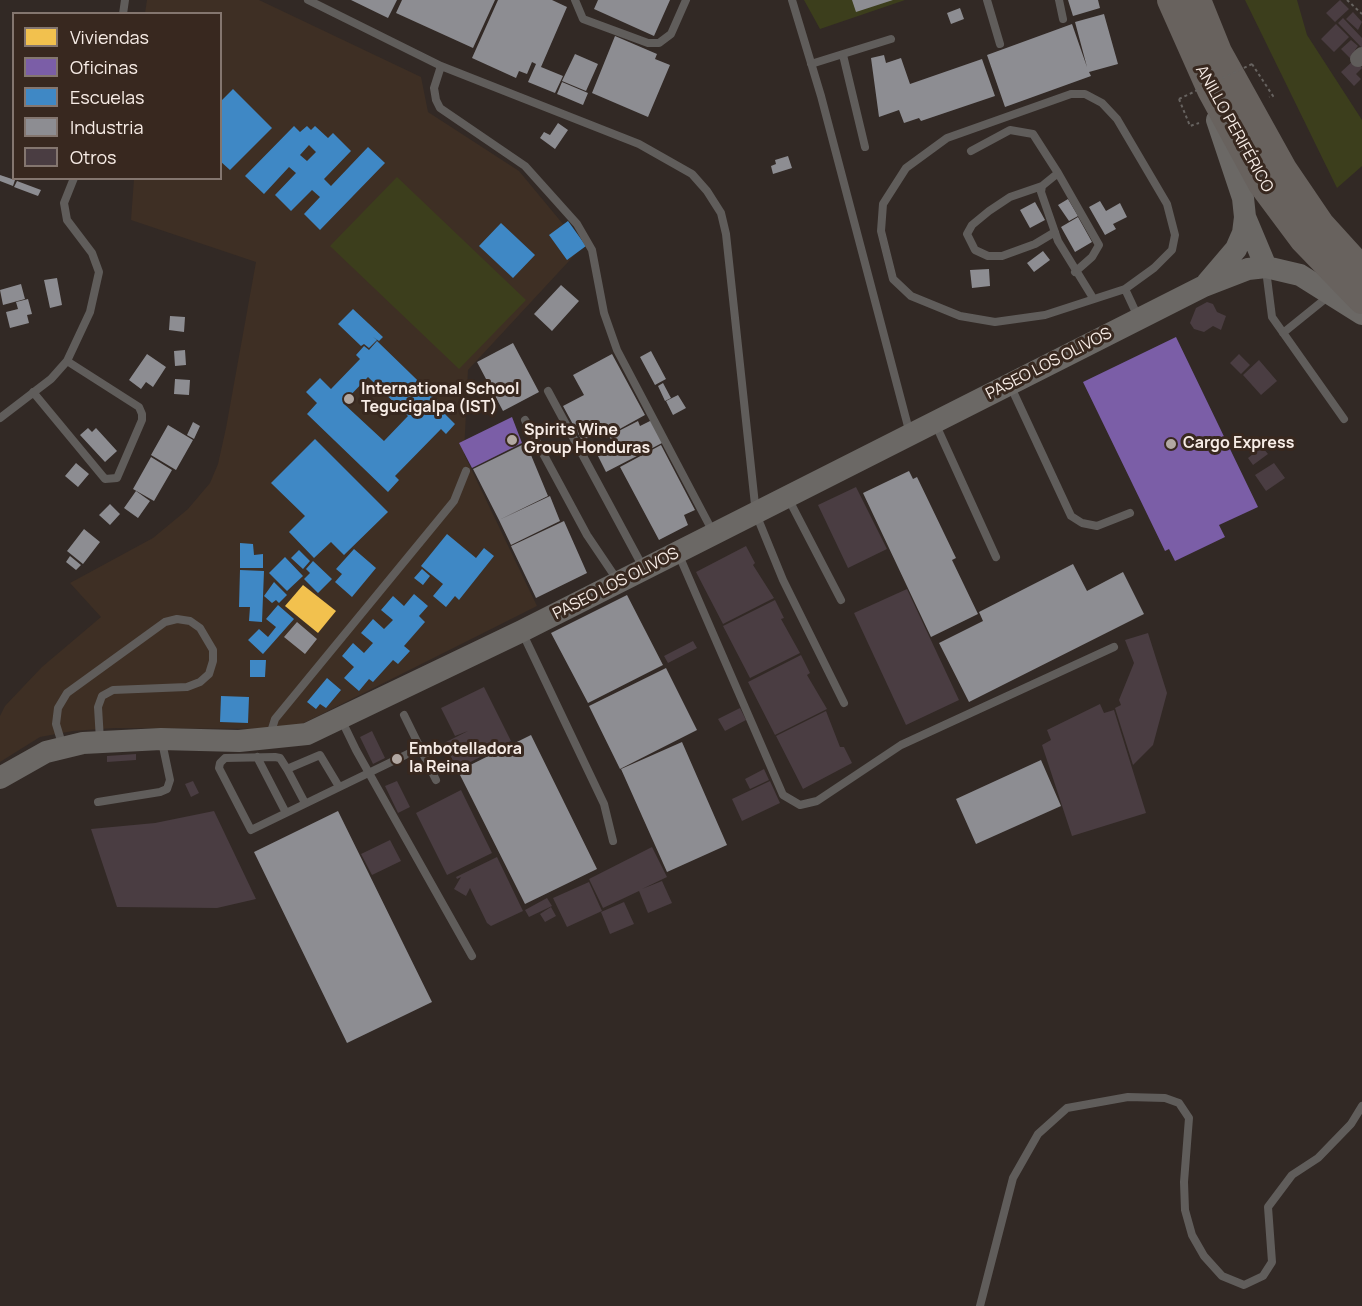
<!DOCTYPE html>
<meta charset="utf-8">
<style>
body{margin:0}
#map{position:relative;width:1362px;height:1306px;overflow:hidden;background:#322925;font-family:Manrope,sans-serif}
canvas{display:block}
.legend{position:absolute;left:12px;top:12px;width:210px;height:168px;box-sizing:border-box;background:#38281f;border:2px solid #84766f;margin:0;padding:8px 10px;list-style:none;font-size:18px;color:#f7ece6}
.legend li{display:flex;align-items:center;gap:12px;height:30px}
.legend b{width:30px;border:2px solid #84766f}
</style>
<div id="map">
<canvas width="1362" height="1306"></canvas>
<ul class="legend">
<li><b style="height:16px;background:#f2c14e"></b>Viviendas</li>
<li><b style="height:16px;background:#7b5ea7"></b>Oficinas</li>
<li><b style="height:16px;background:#3f88c5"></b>Escuelas</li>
<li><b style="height:16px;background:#8d8d92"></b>Industria</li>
<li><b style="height:16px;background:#4a3d42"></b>Otros</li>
</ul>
</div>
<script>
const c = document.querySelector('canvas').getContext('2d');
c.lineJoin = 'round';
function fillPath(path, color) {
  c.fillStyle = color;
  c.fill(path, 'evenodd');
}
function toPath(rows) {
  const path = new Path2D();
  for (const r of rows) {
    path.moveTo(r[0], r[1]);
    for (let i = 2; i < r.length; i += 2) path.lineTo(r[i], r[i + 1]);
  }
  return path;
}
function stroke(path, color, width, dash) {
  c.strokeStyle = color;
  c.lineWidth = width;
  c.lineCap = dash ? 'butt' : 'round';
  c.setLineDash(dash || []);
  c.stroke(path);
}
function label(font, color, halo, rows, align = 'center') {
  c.font = font + ' Manrope,sans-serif';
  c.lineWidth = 6;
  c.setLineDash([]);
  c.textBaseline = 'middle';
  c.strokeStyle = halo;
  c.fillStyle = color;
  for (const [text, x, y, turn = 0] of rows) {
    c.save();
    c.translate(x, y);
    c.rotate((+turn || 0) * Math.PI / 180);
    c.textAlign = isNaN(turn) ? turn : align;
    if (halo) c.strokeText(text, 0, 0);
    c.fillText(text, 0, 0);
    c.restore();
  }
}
const education = toPath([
 [147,0,259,0,421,77,428,112,519,171,582,247,468,370,464,454,537,606,292,729,114,728,73,731,40,737,0,762,0,716,5,706,42,667,101,617,70,583,153,538,188,509,210,483,218,464,226,428,256,262,131,220,134,179,220,178,220,14,145,13]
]);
const green = toPath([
 [804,0,905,0,820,29],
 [1245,0,1297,0,1307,35,1362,120,1362,166,1337,188],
 [397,177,526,300,459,369,330,246]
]);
const homes = toPath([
 [303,585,336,611,318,633,285,606]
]);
const offices = toPath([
 [1176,337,1258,507,1219,525,1225,537,1175,561,1169,549,1165,551,1083,382],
 [512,417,522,443,472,468,459,443]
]);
const schools = toPath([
 [233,89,272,128,230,170,220,161,220,102],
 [294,126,300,132,307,126,311,130,315,126,328,138,333,133,351,151,324,179,331,186,368,147,385,163,320,230,304,214,320,197,312,190,291,211,275,195,296,173,289,167,264,194,245,176],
 [309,145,316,152,307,161,300,155],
 [568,221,586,246,567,260,549,235],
 [501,223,535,255,513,278,479,246],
 [353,309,383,337,379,341,373,337,377,340,369,348,364,344,361,346,338,324],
 [377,341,445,407,442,411,455,424,446,434,441,429,395,476,399,480,388,492,307,414,317,403,306,392,320,378,331,389,360,359,356,355,364,346,369,350],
 [368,377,408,416,384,441,343,403],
 [315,439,388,512,344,555,331,542,314,558,289,532,305,516,271,483],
 [447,534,476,558,484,548,494,556,459,600,455,596,446,607,433,596,443,584,421,566],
 [240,543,253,544,254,555,263,554,263,568,240,568],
 [354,549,376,568,352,597,335,582,342,574,336,569],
 [299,550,310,561,303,569,291,558],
 [285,557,303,576,287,591,269,573],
 [313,561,332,579,318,593,304,579,310,573,306,569],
 [422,569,430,576,423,585,414,578],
 [240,570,264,571,262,622,249,621,250,607,239,607],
 [274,582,287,595,279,603,276,600,272,603,264,596],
 [414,594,428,606,419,616,425,622,404,646,410,651,398,664,393,660,373,682,369,679,359,691,344,678,354,667,342,656,353,643,364,653,373,643,361,633,373,619,384,629,393,620,381,610,393,596,404,606],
 [278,605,294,619,263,654,248,640,259,629,268,637,276,627,266,619],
 [250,660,266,660,265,677,250,677],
 [327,678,341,690,326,708,320,704,316,709,307,702],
 [221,696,249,697,248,723,220,722]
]);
const industry = toPath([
 [351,0,397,0,388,18],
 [402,0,495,0,473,48,396,13],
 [498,0,552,0,567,7,541,67,563,76,555,93,528,82,536,64,532,62,527,74,519,71,516,78,472,58],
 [598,0,670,0,654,36,594,9],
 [852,0,893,0,856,12],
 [1068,0,1098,0,1100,8,1073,16],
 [960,8,964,19,951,24,947,13],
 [1104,14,1118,64,1089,72,1091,76,1005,107,987,55,1072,24,1087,67,1075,22],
 [615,36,657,54,655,59,670,65,648,117,592,93],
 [575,54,598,64,586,91,562,81],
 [884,55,886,63,901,58,910,84,982,59,995,96,921,121,919,118,904,123,899,110,879,117,871,58],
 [562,82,588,93,583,105,557,94],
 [558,123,568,130,555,149,540,138,544,132,550,135],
 [788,156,792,168,773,174,771,166,776,164,775,160],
 [0,175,15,180,13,186,0,181],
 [17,181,41,190,38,196,14,187],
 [1068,199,1078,216,1069,221,1058,205],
 [1100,201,1106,211,1120,203,1127,217,1113,224,1116,229,1105,235,1089,207],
 [1035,202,1045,220,1030,228,1020,210],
 [1078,217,1092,242,1075,252,1061,227],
 [1043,251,1050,260,1034,272,1027,263],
 [989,269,990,286,972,288,970,270],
 [57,278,62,305,50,308,44,280],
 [21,284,25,299,3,305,0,290],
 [561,285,579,301,552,331,534,314],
 [28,299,32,314,27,315,29,323,10,328,6,312,18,309,16,302],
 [170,316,185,317,184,332,169,330],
 [513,343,539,392,503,411,477,362],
 [185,350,186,365,175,366,174,351],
 [651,351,666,379,655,385,640,357],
 [147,354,166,367,153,387,146,382,141,389,129,380],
 [612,354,645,415,607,436,603,430,582,441,563,406,584,395,573,375],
 [175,379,190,380,189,395,174,394],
 [663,383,671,398,665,401,658,386],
 [678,395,686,408,673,415,666,401],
 [652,420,664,442,606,472,595,450,612,441,609,436,638,421,640,426],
 [193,422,200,426,194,439,187,435],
 [168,425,193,440,176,470,151,455],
 [88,428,92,432,96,428,117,451,105,462,80,435],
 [526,443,548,496,499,520,473,469],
 [661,445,695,510,684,515,688,525,659,540,620,467],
 [151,457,172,470,154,501,133,489],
 [76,463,89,474,78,487,65,476],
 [909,471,913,479,917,477,956,558,952,560,978,614,931,637,863,493],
 [136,491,150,501,138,518,124,508],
 [550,496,560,521,511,545,499,520],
 [110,504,120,514,110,525,99,515],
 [564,521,587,573,536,598,511,546],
 [84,529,100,542,83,564,67,551],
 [70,556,81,565,76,570,66,562],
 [1073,564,1087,591,1123,572,1144,614,969,702,939,643,983,621,979,612],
 [627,595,663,665,588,703,551,633],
 [297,622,317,639,305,654,284,637],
 [666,668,697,730,620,769,589,706],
 [531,735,597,869,525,904,458,771],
 [682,742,727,845,667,872,621,769],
 [1041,760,1061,806,976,844,956,799],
 [338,811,432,1002,347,1043,254,852]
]);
const building = toPath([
 [1340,0,1349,9,1335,22,1326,13],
 [1353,12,1362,22,1358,30,1346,19],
 [1343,18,1362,38,1362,48,1338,23],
 [1336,24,1349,37,1334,52,1321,39],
 [1351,40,1358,46,1355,50,1358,53,1351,59,1341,49],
 [1355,59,1362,68,1356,74,1361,79,1354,86,1341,72],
 [1207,302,1213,304,1217,312,1226,316,1221,330,1213,326,1204,332,1194,329,1190,323,1196,308],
 [1239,354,1250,365,1241,374,1230,363],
 [1259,360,1277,381,1261,395,1243,375],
 [1262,447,1268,454,1253,465,1248,458],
 [1274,463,1285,478,1266,491,1255,475],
 [856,487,887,549,848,568,818,505],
 [746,546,755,563,753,565,774,598,723,624,696,572],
 [907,589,959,700,906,725,854,613],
 [775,600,784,618,781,619,800,653,750,678,723,626],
 [1148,633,1167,693,1153,745,1133,765,1115,708,1121,705,1119,700,1134,663,1125,640],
 [693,641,697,648,668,663,664,656],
 [801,655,810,673,807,675,827,709,775,735,748,682],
 [484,687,511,741,457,769,444,743,468,731,455,736,441,708],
 [1100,704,1104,713,1114,710,1146,813,1072,836,1042,745,1051,740,1047,730],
 [740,708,746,720,725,731,718,719],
 [826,711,840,747,844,747,852,763,803,789,776,736],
 [372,731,385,758,373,764,360,737],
 [136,754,136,760,107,762,107,756],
 [764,769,769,780,750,789,745,779],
 [193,781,199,793,191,797,185,784],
 [397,781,410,807,398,813,385,786],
 [770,781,780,803,742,821,732,799],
 [461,790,492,853,447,875,416,813],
 [214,811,256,899,217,908,117,907,91,829,155,823],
 [390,840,401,861,372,875,361,854],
 [652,847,667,877,642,889,662,881,672,903,648,913,639,891,603,908,589,879],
 [497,857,523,911,491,926,487,923,470,888,466,896,454,889,461,877,457,879,456,877],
 [589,882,602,911,567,927,553,898],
 [547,898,552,906,529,917,525,910],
 [624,902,634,924,610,934,601,912],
 [551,907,556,916,545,922,540,914]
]);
const path = toPath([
 [1347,0,1362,14],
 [1252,64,1273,96,1269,97],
 [1179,99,1190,126,1199,123]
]);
const lane = toPath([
 [308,0,441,66,639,144,692,174,707,191,721,213,726,234,756,514,783,580,844,703],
 [575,0,583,19,648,43,659,43,671,34,686,0],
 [792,0,821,96,910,434],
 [987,0,1000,44],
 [1059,0,1063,19],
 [123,14,125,0],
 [843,55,865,147],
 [811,64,891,39],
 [441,66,434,88,436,100,440,108,525,166,577,224,592,250,604,313,617,350,714,534],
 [1071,94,1085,94,1102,103,1117,119,1167,204,1175,235,1172,250,1154,268,1125,289,1045,315,995,322,960,316,911,296,893,279,881,231,883,204,906,168,947,138,1071,94],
 [971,151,1010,130,1033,134,1058,173,1042,186,1041,192,1058,241,1093,298],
 [1058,173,1099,245,1092,257,1075,272],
 [1042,186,1010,197,989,211,972,225,967,234,975,250,988,256,1002,256,1035,244,1055,232],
 [1266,270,1272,317,1344,419],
 [1125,289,1139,319],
 [1283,333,1330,295],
 [1010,385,1071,516,1082,523,1097,526,1130,513],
 [548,391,644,569],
 [33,392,105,479,117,478,142,420,142,414,139,407,67,361],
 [0,418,51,379,67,361,90,312,99,272,92,253,67,220,64,203,74,178],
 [525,420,587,535,618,581],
 [935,423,996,557],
 [788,498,841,600],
 [678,553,783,795,800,805,817,801,901,745,1114,647],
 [522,632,604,804,613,841],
 [404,715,436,780],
 [341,719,356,750,472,956],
 [270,735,275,719,454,501,466,471],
 [63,747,56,724,58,708,67,693,165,622,177,619,190,621,200,628,213,650,213,661,209,674,200,682,187,687,113,690,102,696,98,707,100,740],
 [257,757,286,813],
 [287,769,305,803],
 [338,785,320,755,287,769,280,758,275,757,225,758,220,763,219,768,251,830,420,748],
 [98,802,160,792,167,789,170,780,162,742],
 [980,1306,1013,1178,1038,1134,1067,1108,1128,1097,1165,1098,1179,1103,1189,1118,1184,1182,1185,1210,1192,1235,1204,1256,1222,1276,1244,1285,1263,1276,1272,1262,1268,1207,1292,1175,1318,1158,1351,1124,1362,1106]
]);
const street = toPath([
 [1358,59,1362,55]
]);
const secondary = toPath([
 [1245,217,1266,267],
 [1207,283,1236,249,1243,233,1245,217,1243,198,1217,120],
 [0,778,46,752,83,743,161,739,239,741,307,734,522,631,1204,286,1248,269,1266,267,1300,275,1362,314]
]);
const highway = toPath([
 [1171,0,1211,90,1262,184,1303,239,1362,300],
 [1197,0,1218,52,1283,169,1321,225,1362,270]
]);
const pathBridge = toPath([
 [1179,99,1252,64]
]);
const markers = [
 [349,399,6,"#b2a8a2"],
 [512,440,6,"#b2a8a2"],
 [1171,444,6,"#b2a8a2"],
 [397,759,6,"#b2a8a2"]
];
const streetNames = [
 ["ANILLO PERIFÉRICO",1234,129,61],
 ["PASEO LOS OLIVOS",1049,364,-27],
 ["PASEO LOS OLIVOS",616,584,-27]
];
const poiNames = [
 ["International School",361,390],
 ["Tegucigalpa (IST)",361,408],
 ["Spirits Wine",524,431],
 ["Group Honduras",524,449],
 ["Cargo Express",1183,444],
 ["Embotelladora",409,750],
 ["la Reina",409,768]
];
fillPath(education, '#3e2f24');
fillPath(green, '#3c3e1c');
fillPath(homes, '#f2c14e');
fillPath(offices, '#7b5ea7');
fillPath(schools, '#3f88c5');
fillPath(industry, '#8d8d92');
fillPath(building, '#4a3d42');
stroke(path, '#676360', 2, [3, 3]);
stroke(lane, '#605d5b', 8);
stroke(street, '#605d5b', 16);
stroke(secondary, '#6b6865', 22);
stroke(highway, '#68625e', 28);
stroke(pathBridge, '#676360', 2, [3, 3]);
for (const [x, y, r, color] of markers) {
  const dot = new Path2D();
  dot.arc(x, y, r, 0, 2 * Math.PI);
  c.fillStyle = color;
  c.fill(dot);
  stroke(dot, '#38281f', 2);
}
label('16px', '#f7ece6', '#38281f', streetNames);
label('bold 16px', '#f7ece6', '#38281f', poiNames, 'left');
</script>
